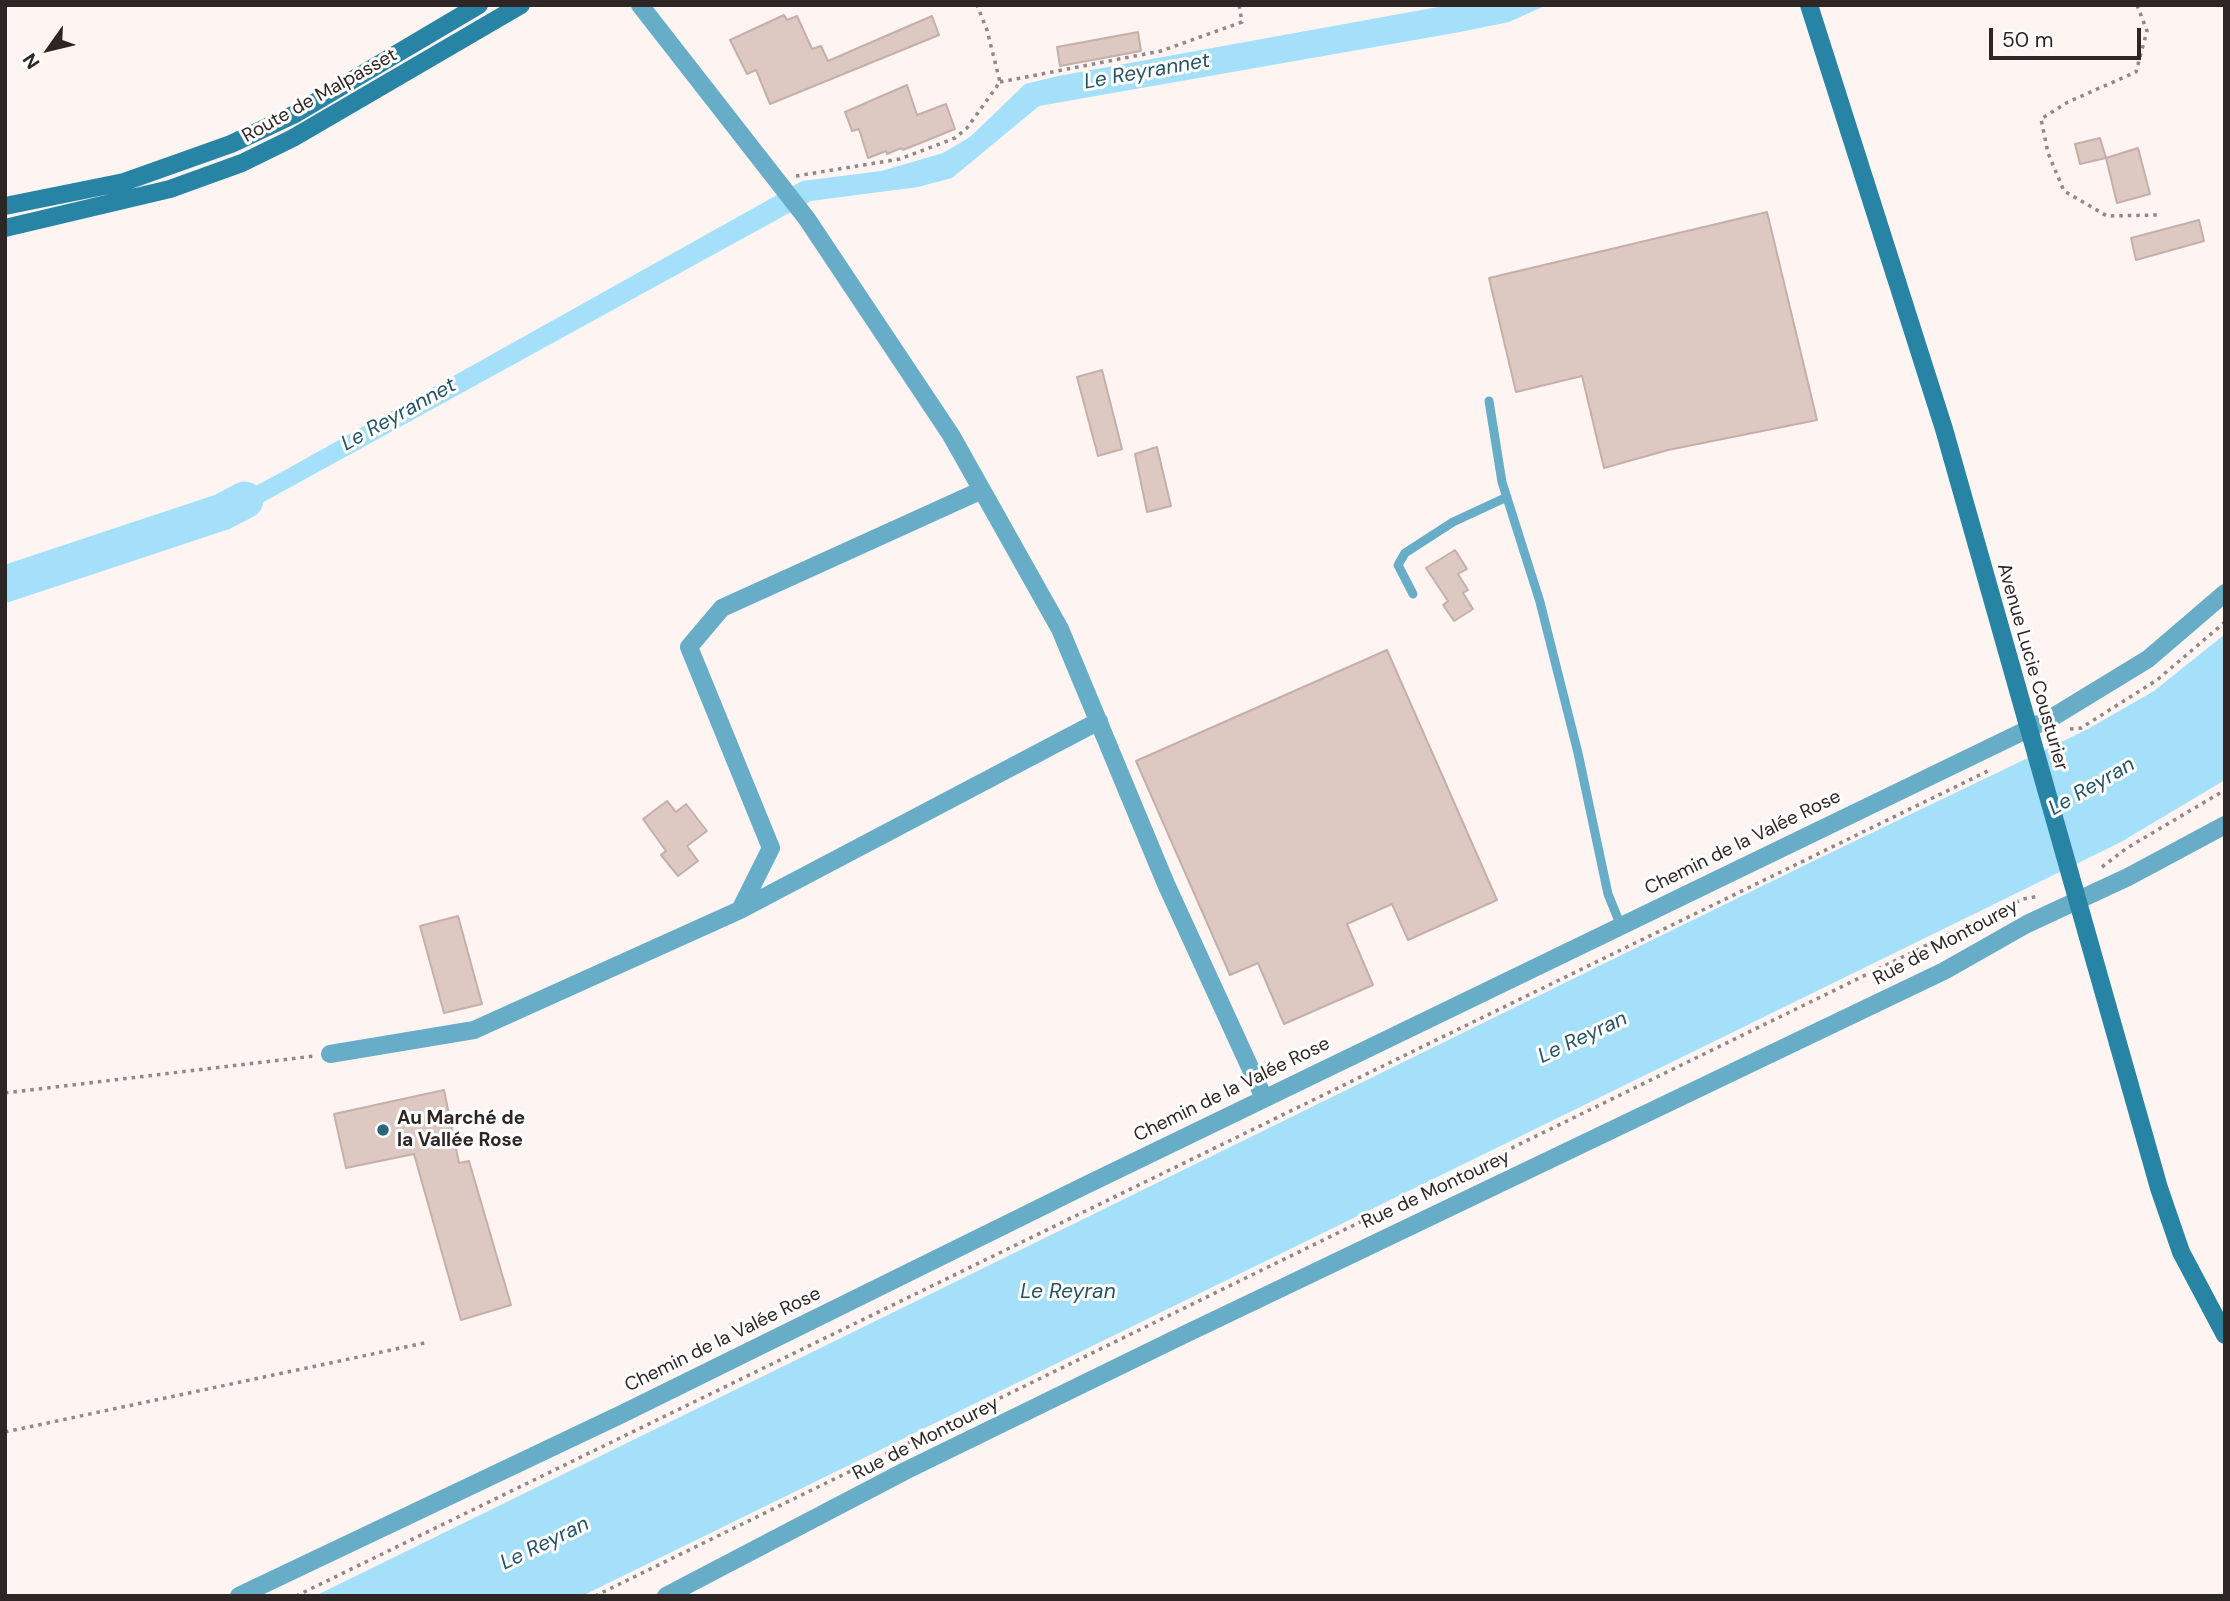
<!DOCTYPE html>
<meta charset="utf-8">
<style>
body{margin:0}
#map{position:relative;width:2230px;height:1601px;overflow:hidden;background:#fef5f3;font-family:"DM Sans",sans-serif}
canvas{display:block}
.frame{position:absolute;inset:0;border:7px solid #2e2624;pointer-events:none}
.north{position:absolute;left:14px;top:14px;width:70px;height:70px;-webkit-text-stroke:5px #fff;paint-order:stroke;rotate:236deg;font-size:19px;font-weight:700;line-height:28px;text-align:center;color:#2e2624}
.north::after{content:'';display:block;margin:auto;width:24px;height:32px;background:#2e2624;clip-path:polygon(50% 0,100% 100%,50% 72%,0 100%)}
.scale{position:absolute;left:1989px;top:28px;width:152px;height:32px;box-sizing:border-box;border:4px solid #2e2624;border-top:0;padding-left:9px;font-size:21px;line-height:24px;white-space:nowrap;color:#2e2624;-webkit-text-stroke:5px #fff;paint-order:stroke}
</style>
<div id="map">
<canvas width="2230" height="1601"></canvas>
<div class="frame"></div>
<div class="north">N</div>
<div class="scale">50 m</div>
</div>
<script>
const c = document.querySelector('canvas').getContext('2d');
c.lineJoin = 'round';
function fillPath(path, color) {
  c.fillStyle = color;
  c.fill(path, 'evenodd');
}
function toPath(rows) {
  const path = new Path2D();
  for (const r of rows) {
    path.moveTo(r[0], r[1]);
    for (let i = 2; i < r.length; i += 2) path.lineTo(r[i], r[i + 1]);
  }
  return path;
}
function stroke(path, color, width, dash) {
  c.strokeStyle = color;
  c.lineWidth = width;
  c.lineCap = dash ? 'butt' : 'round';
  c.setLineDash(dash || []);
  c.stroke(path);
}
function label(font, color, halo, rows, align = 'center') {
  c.font = font + ' "DM Sans",sans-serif';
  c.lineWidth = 6;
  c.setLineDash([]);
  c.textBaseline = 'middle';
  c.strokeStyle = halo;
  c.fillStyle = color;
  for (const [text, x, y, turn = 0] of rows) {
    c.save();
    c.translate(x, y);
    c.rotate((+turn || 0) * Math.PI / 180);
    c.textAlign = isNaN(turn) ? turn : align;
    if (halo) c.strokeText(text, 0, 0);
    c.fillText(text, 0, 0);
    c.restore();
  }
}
const water = toPath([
 [1449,5,1547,5,1509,22,1460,32,1039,106,952,178,918,187,811,201,229,521,200,524,196,512,213,509,287,469,802,181,881,171,943,153,970,137,1025,84,1058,76],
 [2225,634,2225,780,2121,842,582,1596,315,1596,1805,865,2086,730,2154,691]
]);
const river = toPath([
 [5,584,222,512,245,500]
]);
const building = toPath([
 [784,15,787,20,797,16,812,49,821,46,828,61,932,16,939,35,770,104,756,70,747,74,730,40,784,15],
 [1138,32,1141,51,1060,66,1057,47,1138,32],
 [907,85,917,115,946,104,955,129,903,150,901,148,887,154,886,151,868,158,859,129,852,131,845,112,907,85],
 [2100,138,2106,158,2080,164,2075,144,2100,138],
 [2138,148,2150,194,2117,203,2106,158,2138,148],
 [1767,212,1817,420,1668,450,1604,468,1582,376,1516,392,1489,278,1767,212],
 [2199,220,2204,241,2136,260,2131,238,2199,220],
 [1102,370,1122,449,1098,456,1077,377,1102,370],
 [1157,447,1171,506,1147,512,1135,454,1157,447],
 [1455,550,1467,569,1458,574,1468,590,1463,593,1473,609,1454,621,1443,605,1448,601,1426,568,1455,550],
 [1387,650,1497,900,1408,940,1392,904,1347,924,1373,985,1284,1024,1258,963,1230,975,1136,761,1387,650],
 [667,801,676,812,686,804,707,831,687,846,698,861,678,876,661,855,666,851,643,819,667,801],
 [458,916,482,1004,444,1013,420,926,458,916],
 [444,1090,459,1163,469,1161,511,1305,461,1320,414,1154,346,1168,334,1114,444,1090]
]);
const path = toPath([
 [2137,5,2147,31,2136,72,2068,102,2041,119,2048,153,2064,191,2107,216,2157,215],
 [1000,82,1161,51,1242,22,1239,5],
 [796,176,900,159,955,138,967,128,1000,82,987,30,977,5],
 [2070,729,2081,728,2157,680,2225,622],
 [2102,867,2127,848,2225,790],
 [1949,934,1963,940],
 [5,1093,314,1056],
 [5,1432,429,1342],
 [296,1596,1992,769],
 [595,1596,1972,923,2023,899,2039,896]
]);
const service = toPath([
 [1489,401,1502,482,1540,602,1578,753,1608,894,1621,926],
 [1413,594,1398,565,1405,553,1453,522,1507,497]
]);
const minor = toPath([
 [640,5,807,219,951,435,1060,629,1166,884,1264,1098],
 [740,910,771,848,689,647,722,608,982,490],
 [330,1054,474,1030,740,910,1099,721],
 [239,1596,624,1413,1082,1187,2053,717,2148,659,2225,593],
 [666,1596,905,1471,1173,1340,1944,971,2027,924,2128,877,2225,825]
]);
const secondary = toPath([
 [1809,5,1944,429,2159,1188,2181,1252,2225,1335],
 [5,206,124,182,231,144,295,114,479,5],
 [5,228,170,189,242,163,293,138,521,5]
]);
const markers = [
 [383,1130,7,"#2a677d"]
];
const streetNames = [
 ["Route de Malpasset",320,96,-29],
 ["Avenue Lucie Cousturier",2032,667,74],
 ["Chemin de la Valée Rose",1743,843,-26],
 ["Rue de Montourey",1946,943,-28],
 ["Chemin de la Valée Rose",1232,1090,-26],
 ["Rue de Montourey",1436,1190,-25],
 ["Chemin de la Valée Rose",723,1340,-26],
 ["Rue de Montourey",926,1439,-27]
];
const poiNames = [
 ["Au Marché de",397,1119],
 ["la Vallée Rose",397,1141]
];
const waterNames = [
 ["Le Reyrannet",1147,72,-10],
 ["Le Reyrannet",399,415,-29],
 ["Le Reyran",2092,787,-30],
 ["Le Reyran",1583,1038,-25],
 ["Le Reyran",1068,1292],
 ["Le Reyran",545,1544,-26]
];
fillPath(water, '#a4e0fa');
stroke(river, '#a4e0fa', 37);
fillPath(building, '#ddc8c2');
stroke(building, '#c4afaa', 2);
stroke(path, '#918886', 3.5, [3.5, 5]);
stroke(service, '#68adc8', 9);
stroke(minor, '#68adc8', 18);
stroke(secondary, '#2884a4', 18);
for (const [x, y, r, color] of markers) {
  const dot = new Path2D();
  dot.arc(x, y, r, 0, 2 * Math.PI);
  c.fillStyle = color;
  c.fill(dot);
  stroke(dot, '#fff', 2.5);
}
label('19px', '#2e2624', '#fff', streetNames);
label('bold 19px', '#2e2624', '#fff', poiNames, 'left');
label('italic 21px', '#245365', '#fff', waterNames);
</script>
